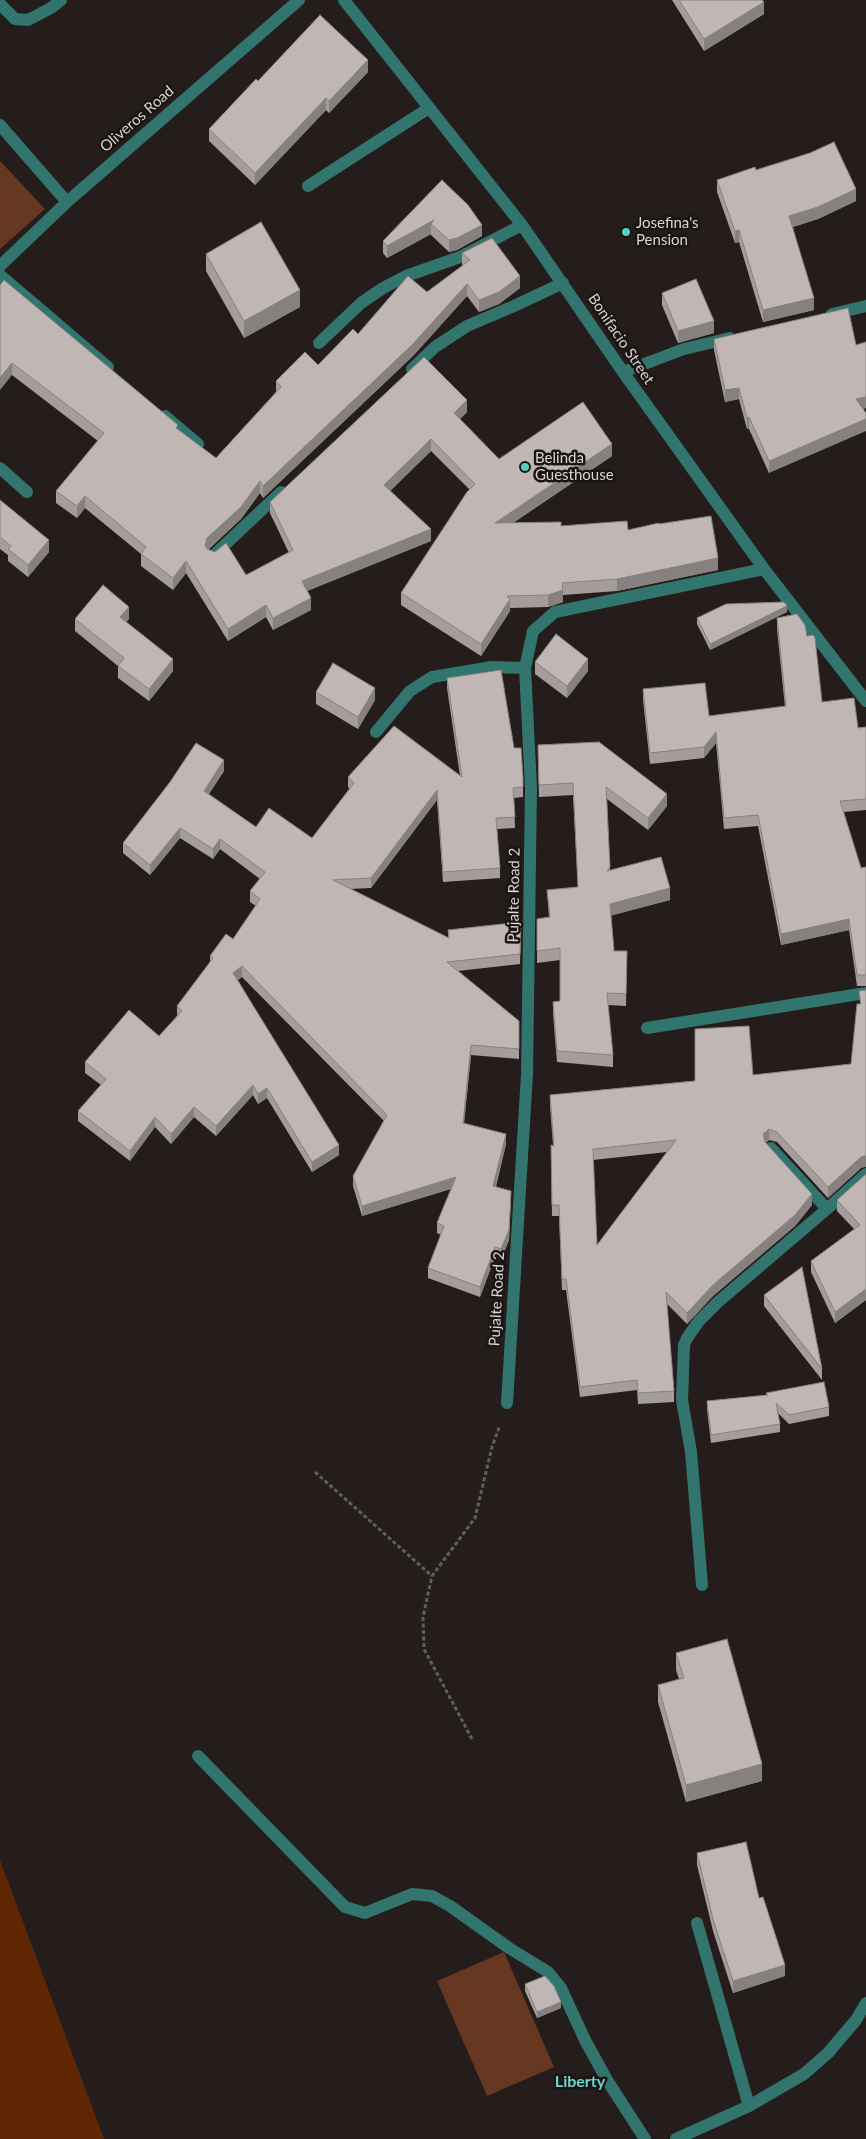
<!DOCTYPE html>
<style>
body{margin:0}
canvas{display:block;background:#241d1b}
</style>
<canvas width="866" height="2139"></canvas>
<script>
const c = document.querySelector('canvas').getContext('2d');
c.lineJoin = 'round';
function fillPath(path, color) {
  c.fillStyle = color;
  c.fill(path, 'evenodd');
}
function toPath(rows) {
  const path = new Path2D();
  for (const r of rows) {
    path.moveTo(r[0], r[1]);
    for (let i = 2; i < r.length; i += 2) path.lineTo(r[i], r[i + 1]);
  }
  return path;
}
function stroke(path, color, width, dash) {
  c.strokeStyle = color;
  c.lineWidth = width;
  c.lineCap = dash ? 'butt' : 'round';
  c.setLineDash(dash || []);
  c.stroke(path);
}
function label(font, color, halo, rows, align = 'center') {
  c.font = font + ' Lato,sans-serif';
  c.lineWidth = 5;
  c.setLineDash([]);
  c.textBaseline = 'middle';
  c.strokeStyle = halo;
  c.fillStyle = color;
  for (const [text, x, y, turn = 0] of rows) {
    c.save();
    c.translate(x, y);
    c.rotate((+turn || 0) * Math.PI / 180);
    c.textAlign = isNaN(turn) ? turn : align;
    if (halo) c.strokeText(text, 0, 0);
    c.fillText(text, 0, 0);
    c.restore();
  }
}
const green = toPath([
 [0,161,45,209,0,249],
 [504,1952,554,2067,487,2096,437,1981]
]);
const water = toPath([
 [0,1860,104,2139,0,2139]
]);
const path = toPath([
 [315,1472,432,1576],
 [472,1739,424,1649,423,1617,432,1576,475,1518,492,1447,500,1425]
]);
const minor = toPath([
 [344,0,522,225,623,372,764,569,866,701],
 [0,4,15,19,28,20,51,8,61,0],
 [0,125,67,202],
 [308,186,429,108],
 [0,266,67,202,299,0],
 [0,275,108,367],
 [832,314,866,306],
 [319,343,361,303,383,288,406,276,460,257,522,225],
 [412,369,435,347,467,326,514,306,563,283],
 [623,372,684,349,730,338],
 [165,416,198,444],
 [0,468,27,492],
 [215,554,281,492],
 [376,732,410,691,432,677,492,667,525,668],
 [647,1028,866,993],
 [771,1148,827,1209],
 [507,1403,527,1074,531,788,525,668,533,631,555,612,764,569],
 [702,1585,691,1452,682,1400,684,1345,687,1338,699,1321,718,1302,827,1209,866,1174],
 [198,1756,345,1907,365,1913,412,1894,432,1896,450,1906,509,1948,548,1972,561,1988,585,2040,607,2080,645,2139],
 [697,1923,749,2106],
 [676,2139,749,2106,804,2074,828,2053,856,2020,866,2003]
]);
const wall = toPath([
 [672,0,762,0,764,14,704,51],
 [368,72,329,113,326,110,255,185,209,141,209,129,258,81],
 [756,170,856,201,818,219,793,227,814,310,763,322,739,242,735,243,717,192,717,180],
 [442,180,482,236,457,250,449,252,431,235,431,234,387,258,383,253,383,241],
 [462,253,520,288,499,304,479,312,467,296,413,356,263,498,260,493,241,519,208,550,246,575,289,553,270,513,270,502,467,412,460,419,499,459,612,456,513,523,628,530,659,524,718,570,617,591,563,595,563,602,548,607,510,608,510,611,481,656,401,605,401,593,470,490,431,451,390,491,431,541,307,591,311,610,273,630,266,617,228,641,186,573,173,590,141,566,141,554,85,508,77,518,56,503,56,491,98,441,12,375,0,285,178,429,216,458,276,392,276,381,318,365,358,334,427,292,463,265,462,265],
 [206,254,300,307,244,338,206,271],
 [662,293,714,333,678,343,662,305],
 [714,339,856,345,866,342,866,408,863,409,769,473,749,429,747,429,739,399,725,402,714,350],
 [0,500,49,552,28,577,8,561,8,555,0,549],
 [787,612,710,650,697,624,697,618],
 [777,618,822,702,858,728,866,727,866,810,844,812,861,868,866,867,866,986,857,986,849,930,781,945,758,826,724,829,716,743,704,758,650,764,643,700,643,689,709,716,785,707,777,629],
 [75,619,129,619,126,622,173,671,149,701,118,678,118,666,75,631],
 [535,662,588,671,567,698,535,674],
 [447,678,514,748,523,778,523,797,514,798,515,828,497,829,500,868,500,878,443,882,437,800,371,888,350,889,448,938,448,930,521,922,520,964,458,971,519,1021,519,1059,471,1055,464,1123,506,1144,496,1187,511,1201,509,1240,501,1260,495,1257,480,1297,428,1278,428,1268,441,1235,437,1233,437,1223,451,1189,362,1216,353,1186,353,1176,384,1121,242,977,238,980,339,1155,312,1172,267,1098,258,1104,253,1095,216,1136,194,1117,171,1144,155,1127,130,1161,78,1121,78,1111,101,1085,85,1073,85,1062,159,1036,177,1016,177,1006,210,963,210,956,233,939,256,906,250,902,250,891,260,879,220,849,213,859,180,838,150,875,123,853,123,843,224,771,209,794,256,827,312,838,350,789,348,787,348,777,460,776,447,688],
 [316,692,375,700,358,729,316,704],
 [538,745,667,806,648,830,607,799,610,870,670,900,611,915,614,951,627,951,626,1006,608,1005,613,1055,613,1067,557,1062,553,1014,553,1002,560,1001,560,960,537,963,537,919,549,917,547,890,578,887,573,795,539,797],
 [866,990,861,1168,828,1198,777,1142,769,1140,766,1143,812,1205,795,1226,713,1296,687,1324,667,1304,674,1391,674,1402,638,1404,637,1390,580,1397,566,1290,562,1290,559,1216,552,1216,551,1145,553,1145,550,1106,550,1095,753,1075,851,1064,860,1004,859,991],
 [667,1152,597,1245,593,1160],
 [866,1174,866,1300,835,1323,811,1272,811,1261,854,1229,837,1211,837,1200],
 [764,1295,822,1369,822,1380,764,1306],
 [766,1393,829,1407,829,1416,789,1424,778,1413,780,1424,780,1432,711,1443,707,1409,707,1401,766,1395],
 [676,1653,762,1781,686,1802,658,1702,658,1685,679,1679,676,1670],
 [697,1853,785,1976,733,1993,713,1931,697,1865],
 [525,1984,561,2008,537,2018,525,1991]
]);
const shadedWall = toPath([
 [764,2,764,14,704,51,704,39],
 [368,60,368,72,329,113,329,101],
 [326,98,326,110,255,185,255,173],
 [856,189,856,201,818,219,789,228,789,216],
 [434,220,431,224,431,234,387,258,387,246],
 [482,225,482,236,457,250,449,252,449,240],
 [739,230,739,242,735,243,735,231],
 [520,276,520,288,499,304,479,312,479,300],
 [467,284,467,296,413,356,263,498,263,486],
 [300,290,300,307,244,338,244,321],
 [814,298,814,310,763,322,763,310],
 [714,321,714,333,678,343,678,331],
 [12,363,12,375,0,390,0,378],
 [739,388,739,399,725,402,725,390],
 [866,397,866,408,856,410,856,399],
 [467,400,467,412,454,425,454,413],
 [749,417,749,429,747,429,747,418],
 [866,419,866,431,769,473,769,461],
 [431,439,431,451,384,497,384,485],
 [612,444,612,456,495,535,495,523],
 [260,481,260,493,241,519,207,550,205,545,207,538],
 [85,496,85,508,77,518,77,506],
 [431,529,431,541,302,593,302,581],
 [49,540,49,552,28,577,28,565],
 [718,558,718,570,617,591,617,579],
 [186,561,186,573,173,590,173,578],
 [563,590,563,602,548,607,548,595],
 [311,598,311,610,273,630,273,618],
 [510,599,510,611,481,656,481,644],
 [266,605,266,617,228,641,228,629],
 [787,606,787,612,710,650,710,644],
 [129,607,129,619,120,629,120,617],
 [173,659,173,671,149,701,149,689],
 [588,659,588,671,567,698,567,686],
 [375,688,375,700,358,729,358,717],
 [716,732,716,743,704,758,704,747],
 [224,760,224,771,204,801,204,791],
 [437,790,437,800,371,888,371,878],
 [667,794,667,806,648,830,648,818],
 [180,828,180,838,150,875,150,865],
 [220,839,220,849,213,859,213,849],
 [670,888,670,900,610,916,610,904],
 [849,919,849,930,781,945,781,934],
 [242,966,242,977,233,983,233,973],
 [471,1045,471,1055,463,1133,463,1123],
 [253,1085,253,1095,216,1136,216,1126],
 [267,1088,267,1098,258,1104,258,1094],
 [194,1107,194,1117,171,1144,171,1134],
 [155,1117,155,1127,130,1161,130,1151],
 [769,1129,769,1140,763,1145,763,1134],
 [506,1134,506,1144,493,1196,493,1186],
 [339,1145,339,1155,312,1172,312,1162],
 [866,1156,866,1167,861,1168,828,1198,828,1187,861,1157],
 [456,1177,456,1187,362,1216,362,1206],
 [511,1191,509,1240,501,1260,501,1249],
 [812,1194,812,1205,795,1226,713,1296,687,1324,687,1313,713,1285],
 [495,1247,495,1257,480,1297,480,1287],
 [866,1289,866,1300,835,1323,835,1312],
 [762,1764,762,1781,686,1802,686,1785],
 [785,1965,785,1976,733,1993,733,1981],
 [561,2002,561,2008,537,2018,537,2012]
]);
const building = toPath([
 [679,0,762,0,764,2,704,39,679,0],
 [320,15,368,60,329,101,326,98,255,173,209,129,256,79,258,81,320,15],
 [834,142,856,189,818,207,789,216,814,298,763,310,739,230,735,231,717,180,755,167,756,170,810,153,834,142],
 [442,180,468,205,482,225,457,238,449,240,431,224,434,220,387,246,383,241,442,180],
 [261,222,300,290,244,321,206,254,261,222],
 [492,238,520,276,499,292,479,300,467,284,413,344,263,486,260,481,241,507,207,538,205,545,207,549,215,552,226,543,246,575,293,550,270,502,424,357,467,400,454,413,499,459,583,402,612,444,495,523,561,522,561,526,627,521,628,530,659,523,659,524,711,516,718,558,617,579,562,583,563,590,548,595,507,596,510,599,481,644,401,593,467,492,475,484,431,439,384,485,431,529,302,581,311,598,273,618,266,605,228,629,186,561,173,578,141,554,146,547,85,496,77,506,56,491,104,433,12,363,0,378,0,285,4,280,178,425,176,428,216,458,281,387,276,381,305,352,318,365,353,329,358,334,408,276,427,292,470,260,462,253,492,238],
 [696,279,714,321,678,331,662,293,696,279],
 [848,308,856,345,866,342,866,397,856,399,866,413,866,419,769,461,749,417,747,418,739,388,725,390,714,339,848,308],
 [0,500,49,540,28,565,8,549,11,546,0,537,0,500],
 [103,585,129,607,120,617,173,659,149,689,118,666,124,658,75,619,103,585],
 [784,602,787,606,710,644,697,618,726,604,784,602],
 [797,614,805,625,807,636,813,635,815,638,822,702,854,698,858,728,866,727,866,799,840,801,861,868,866,867,866,975,857,975,849,919,781,934,758,815,724,818,716,732,704,747,650,753,643,689,705,683,709,716,786,706,777,618,797,614],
 [556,634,588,659,567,686,535,662,556,634],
 [333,663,375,688,358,717,316,692,333,663],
 [501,670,514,748,521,748,523,778,523,787,513,788,515,817,496,818,500,868,443,872,437,790,371,878,333,880,449,938,448,930,521,922,520,954,447,962,519,1021,519,1049,471,1045,463,1123,506,1134,493,1186,511,1191,509,1230,501,1249,495,1247,480,1287,428,1268,444,1226,437,1223,456,1177,362,1206,353,1176,387,1115,242,966,233,973,339,1145,312,1162,267,1088,258,1094,253,1085,216,1126,194,1107,171,1134,155,1117,130,1151,78,1111,106,1079,85,1062,129,1010,159,1036,182,1011,177,1006,213,958,210,956,226,934,233,939,260,899,250,891,265,872,220,839,213,849,180,828,150,865,123,843,170,782,196,743,224,760,204,791,256,827,269,808,312,838,354,783,348,777,394,726,462,777,447,678,501,670],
 [599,742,667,794,648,818,606,787,610,867,607,871,661,857,670,888,610,904,614,951,627,951,626,994,607,993,613,1055,557,1051,553,1002,560,1001,560,948,537,951,537,919,550,917,547,890,578,887,573,783,539,785,538,745,599,742],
 [866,990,866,1156,861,1157,828,1187,777,1132,769,1129,763,1134,765,1142,812,1194,795,1215,713,1285,687,1313,666,1292,674,1391,638,1393,637,1380,580,1387,566,1279,562,1279,559,1205,552,1205,551,1145,554,1146,550,1095,695,1081,695,1029,749,1026,753,1075,851,1064,857,1004,861,1004,859,991,866,990],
 [676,1140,597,1245,593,1149,676,1140],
 [866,1174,866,1289,835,1312,811,1261,860,1225,837,1200,866,1174],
 [802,1267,822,1369,764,1295,802,1267],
 [824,1382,829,1407,789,1415,776,1403,780,1424,711,1435,707,1401,768,1395,766,1393,824,1382],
 [727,1639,762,1764,686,1785,658,1685,684,1678,676,1653,727,1639],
 [746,1842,759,1898,763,1897,785,1965,733,1981,713,1919,697,1853,746,1842],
 [545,1976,554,1986,561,2002,537,2012,525,1984,545,1976]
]);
const markers = [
 [626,232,5,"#56cec3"],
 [525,467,5,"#56cec3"]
];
const streetNames = [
 ["Oliveros Road",137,119,-41],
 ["Bonifacio Street",621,339,56],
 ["Pujalte Road 2",514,895,-89],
 ["Pujalte Road 2",497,1299,-87]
];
const poiNames = [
 ["Josefina's",636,223],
 ["Pension",636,240],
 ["Belinda",535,458],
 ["Guesthouse",535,475]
];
const neighbourhoodNames = [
 ["Liberty",580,2082]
];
fillPath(green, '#663822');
fillPath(water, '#5f2604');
stroke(path, '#635d5b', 3, [4, 2.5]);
stroke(minor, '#31756e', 12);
fillPath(wall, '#a59d9b');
fillPath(shadedWall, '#86807e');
fillPath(building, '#c0b7b4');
stroke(building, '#86807e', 1);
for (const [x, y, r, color] of markers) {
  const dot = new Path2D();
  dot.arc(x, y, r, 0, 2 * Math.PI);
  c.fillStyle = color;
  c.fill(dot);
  stroke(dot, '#1a1412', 2);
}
label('15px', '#d9d5d3', '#1a1412', streetNames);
label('15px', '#d9d5d3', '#1a1412', poiNames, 'left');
label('bold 16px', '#6cd6cc', '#1a1412', neighbourhoodNames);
</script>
